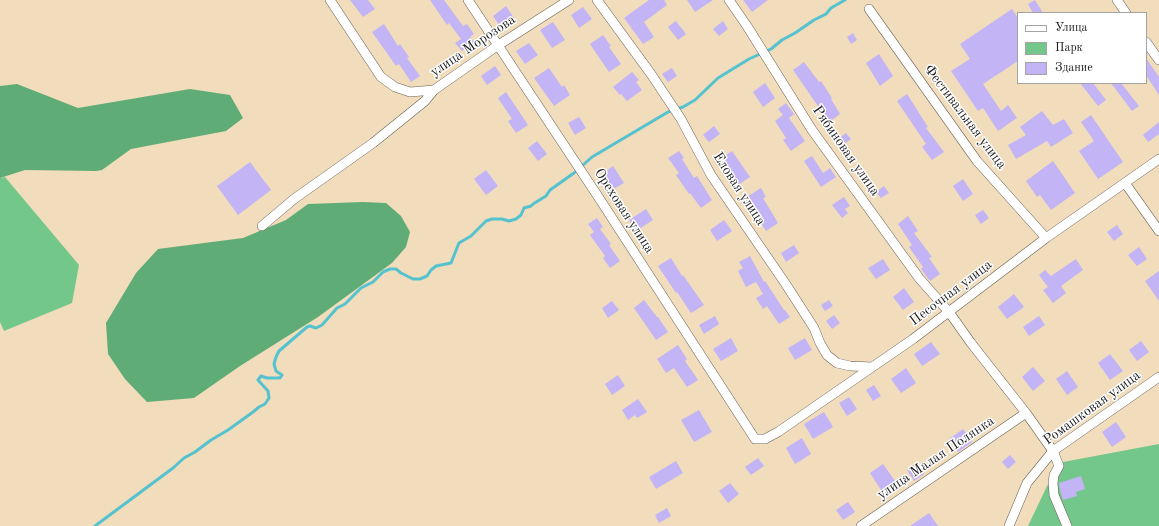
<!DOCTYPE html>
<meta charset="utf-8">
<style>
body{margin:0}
#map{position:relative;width:1159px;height:526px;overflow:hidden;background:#f1dcbc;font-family:"Old Standard TT",serif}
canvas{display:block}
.legend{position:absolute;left:1017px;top:12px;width:130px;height:72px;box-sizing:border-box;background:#fff;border:1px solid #a4a4a4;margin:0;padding:5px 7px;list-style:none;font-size:12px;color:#1c1c1c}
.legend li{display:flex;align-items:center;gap:8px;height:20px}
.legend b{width:20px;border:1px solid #a4a4a4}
</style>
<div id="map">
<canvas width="1159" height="526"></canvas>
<ul class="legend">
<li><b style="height:5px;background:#fff"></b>Улица</li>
<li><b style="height:11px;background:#74c78a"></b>Парк</li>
<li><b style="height:11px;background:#c3b4f5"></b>Здание</li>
</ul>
</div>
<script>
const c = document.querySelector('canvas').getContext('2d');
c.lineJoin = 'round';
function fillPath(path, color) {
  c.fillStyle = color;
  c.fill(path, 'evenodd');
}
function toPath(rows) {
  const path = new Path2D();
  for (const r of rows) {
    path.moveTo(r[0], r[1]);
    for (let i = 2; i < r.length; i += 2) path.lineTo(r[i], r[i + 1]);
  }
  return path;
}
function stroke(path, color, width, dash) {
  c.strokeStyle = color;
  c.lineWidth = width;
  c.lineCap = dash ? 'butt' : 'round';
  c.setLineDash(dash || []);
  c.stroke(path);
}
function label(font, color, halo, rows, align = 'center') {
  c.font = font + ' "Old Standard TT",serif';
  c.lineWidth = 3;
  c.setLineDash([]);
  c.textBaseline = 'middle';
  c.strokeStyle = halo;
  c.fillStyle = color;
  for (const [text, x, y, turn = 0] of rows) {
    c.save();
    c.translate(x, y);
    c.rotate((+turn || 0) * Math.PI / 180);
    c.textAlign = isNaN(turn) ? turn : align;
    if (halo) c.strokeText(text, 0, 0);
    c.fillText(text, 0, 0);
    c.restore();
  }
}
const green = toPath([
 [5,177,79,265,72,303,4,331,0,322,0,178],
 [1159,444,1159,526,1028,526,1058,463]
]);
const forest = toPath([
 [17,84,78,108,190,89,230,95,243,118,226,131,131,149,102,170,96,171,25,170,0,178,0,86],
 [363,202,386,203,401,216,410,232,406,247,392,263,318,317,240,366,194,398,147,402,125,379,108,354,106,323,136,273,158,249,243,238,286,220,308,204]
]);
const stream = toPath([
 [95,526,173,468,184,458,195,452,211,440,228,430,253,412,259,407,265,404,269,398,268,391,258,380,261,376,267,378,280,378,282,375,276,371,274,364,276,357,279,351,307,327,310,326,316,328,322,325,337,308,345,304,361,288,373,282,383,272,390,269,396,269,401,273,413,279,420,279,427,276,431,270,436,266,451,263,459,243,471,236,486,221,492,219,502,219,509,221,516,219,521,215,524,208,531,206,533,204,546,196,550,190,574,173,592,157,668,112,683,107,695,100,718,78,749,59,771,49,782,40,795,33,814,20,826,14,831,8,845,0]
]);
const building = toPath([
 [350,0,368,0,375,9,363,17],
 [430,0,444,0,463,26,467,24,474,34,470,37,474,42,462,51,455,43,461,39,449,23,447,25],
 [649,0,664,0,667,5,644,22,654,37,643,44,624,18],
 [687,0,713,0,695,12],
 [743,0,768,0,752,12],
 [1035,0,1043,13,1033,13,1028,4],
 [506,6,514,18,501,28,493,16],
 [583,7,592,19,579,28,571,15],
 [1012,9,1018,18,1018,61,983,84,1001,111,1008,105,1017,118,998,131,983,108,978,111,951,71,970,59,960,44],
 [676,21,686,34,678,40,668,27],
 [723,21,728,29,719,36,713,29],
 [553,22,565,40,552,48,540,30],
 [384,24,398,46,400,44,409,57,407,58,420,76,411,82,399,64,396,66,372,32],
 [853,33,857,40,851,44,847,37],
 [603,35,611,46,609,47,621,64,609,72,590,44],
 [529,43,538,55,525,64,516,51],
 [879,54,893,76,880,86,866,63],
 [1146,58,1159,77,1159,95,1146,75],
 [804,62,819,82,821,81,832,98,831,99,840,114,829,122,793,70],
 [495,66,501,75,487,85,481,76],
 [549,68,562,87,564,85,570,95,554,106,534,78],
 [672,68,677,76,668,82,662,74],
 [632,72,639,80,636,82,642,90,627,101,621,94,620,95,613,87],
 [765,83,775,98,763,107,753,92],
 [1080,83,1093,83,1106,100,1098,106],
 [1111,83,1121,83,1139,106,1132,111],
 [506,92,528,125,516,133,508,121,512,119,498,98],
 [907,94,928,127,926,128,944,152,932,160,922,147,926,144,897,101],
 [786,103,794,114,789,118,805,141,791,151,783,140,786,138,775,121,783,115,778,109],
 [1042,111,1053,125,1064,119,1073,133,1051,147,1047,141,1016,159,1008,145,1026,135,1020,127],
 [1091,115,1123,162,1098,179,1079,151,1094,141,1081,122],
 [579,117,586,128,575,135,568,123],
 [1159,122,1159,134,1148,142,1143,135],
 [714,126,720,134,709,142,703,135],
 [846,133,851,139,840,147,836,140],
 [537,141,547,154,538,161,528,148],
 [679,151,684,158,682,159,694,178,697,176,712,200,701,208,690,193,689,194,676,175,679,173,668,158],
 [732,151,750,177,738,185,720,159],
 [812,156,823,173,830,168,836,177,821,187,804,161],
 [1053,161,1075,193,1051,210,1040,195,1037,197,1026,181],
 [250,162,271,190,238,215,217,186],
 [613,166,624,183,612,190,602,174],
 [486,170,498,186,486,195,474,179],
 [963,179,973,194,963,201,953,186],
 [884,186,889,193,881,198,876,192],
 [761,188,766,197,763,198,778,223,766,231,745,198],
 [844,197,850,206,845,209,848,213,842,218,832,205],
 [646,209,653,220,636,231,629,220],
 [983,210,989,218,981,224,975,215],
 [908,216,918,231,914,233,932,257,929,258,940,274,930,281,921,269,923,267,909,247,912,245,898,224],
 [597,218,603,227,600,229,611,244,609,245,620,261,610,268,603,258,605,256,590,235,594,232,588,224],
 [724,220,732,231,717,241,710,230],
 [1117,225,1123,234,1114,241,1107,232],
 [794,245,799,253,786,262,781,253],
 [1139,247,1147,259,1137,266,1128,255],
 [750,256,764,282,765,281,784,310,785,310,790,317,779,324,767,306,763,309,756,298,763,294,756,282,746,287,738,271,743,268,739,262],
 [671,258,682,276,683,275,704,305,691,313,677,292,676,293,658,266],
 [883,259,890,270,876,279,868,268],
 [1076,259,1083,270,1061,286,1066,293,1053,303,1043,290,1048,287,1039,275,1045,270,1051,276],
 [1159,271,1159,301,1145,281],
 [904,288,914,302,903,310,893,297],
 [1014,294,1024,307,1007,319,998,307],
 [644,300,657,317,658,317,668,332,656,340,634,308],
 [829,300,833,306,825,311,821,305],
 [612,301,619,310,608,318,602,308],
 [834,315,840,323,832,329,826,321],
 [715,316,719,324,704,334,699,325],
 [1039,316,1045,325,1029,336,1023,327],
 [731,338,738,351,721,361,713,349],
 [805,338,812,350,795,360,788,348],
 [1141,341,1149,352,1137,361,1129,350],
 [931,342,940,354,922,366,914,354],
 [678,345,687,359,685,361,698,380,687,387,674,368,666,373,657,359],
 [1110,354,1123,371,1110,380,1098,363],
 [1033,367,1045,381,1033,391,1022,377],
 [906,368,916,383,901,393,891,379],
 [1067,371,1078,387,1067,395,1056,379],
 [618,375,625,386,612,395,605,384],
 [874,385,881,396,873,401,866,390],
 [849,397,857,409,847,416,839,403],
 [638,399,647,412,637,418,635,415,628,420,622,410],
 [699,410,712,432,694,442,681,420],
 [824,412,833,427,813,439,804,424],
 [1116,422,1126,437,1112,447,1102,432],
 [963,429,972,442,958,452,949,439],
 [802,438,811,454,795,464,786,448],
 [1010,455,1016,462,1008,469,1002,462],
 [758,458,764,466,751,475,745,467],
 [676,461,683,473,656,489,649,477],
 [883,464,898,485,889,491,887,487,881,490,870,473],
 [917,464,924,474,914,481,907,470],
 [1081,476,1085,489,1076,492,1077,496,1063,500,1060,490,1059,483],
 [730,483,739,494,728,503,719,491],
 [848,502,855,512,843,520,836,510],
 [667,508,671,516,659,523,655,515],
 [929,513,938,526,910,526]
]);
const street = toPath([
 [330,0,381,77,395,87,410,92,434,90],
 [468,0,599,198,755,439,765,439,778,432,913,339,1046,238,1159,159],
 [597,0,651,74,681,119,711,175,785,283,814,328,820,343,827,355,837,363,850,366,872,367],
 [729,0,747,26,812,130,919,278,949,312,971,343,1026,413,1053,451,1059,466,1054,475,1053,483,1054,495,1067,526],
 [1117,0,1126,13],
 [869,9,977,161,1046,238],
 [1146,42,1159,60],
 [1125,183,1159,231],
 [262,226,294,199,373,143,425,101,434,90,497,46,569,0],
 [861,526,1026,413],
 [1009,526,1027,483,1053,451,1159,377]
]);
const streetNames = [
 ["улица Морозова",473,46,-34],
 ["Фестивальная улица",965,117,53],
 ["Рябиновая улица",846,151,55],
 ["Еловая улица",739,189,57],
 ["Ореховая улица",624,211,57],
 ["Песочная улица",951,293,-37],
 ["Ромашковая улица",1092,408,-36],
 ["улица Малая Полянка",936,458,-34]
];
fillPath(green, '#74c78a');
fillPath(forest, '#5fac76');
stroke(stream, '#55c2cf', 3);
fillPath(building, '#c3b4f5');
stroke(street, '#675f54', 10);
stroke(street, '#fff', 9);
label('14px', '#1c1c1c', '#fff', streetNames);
</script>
